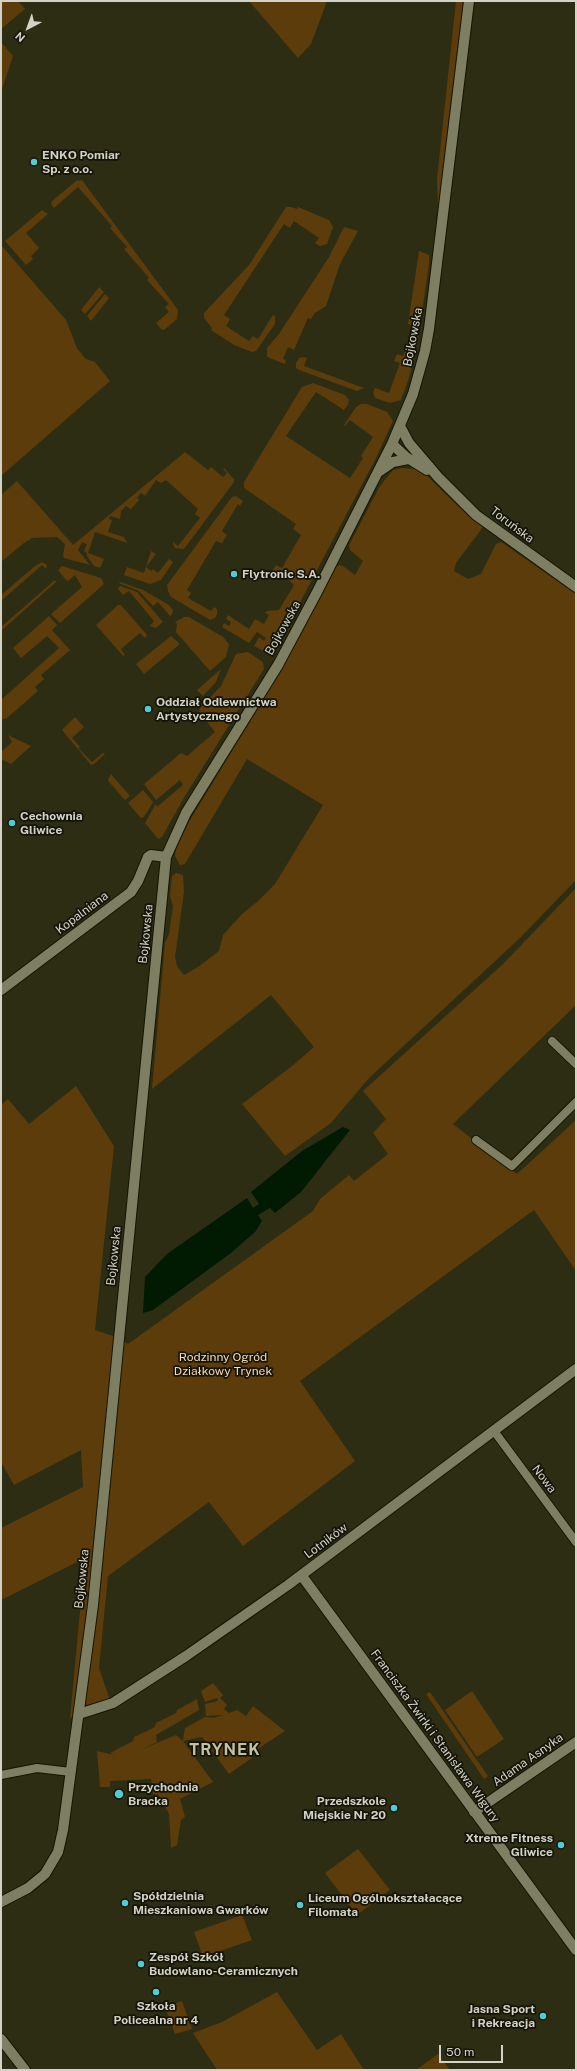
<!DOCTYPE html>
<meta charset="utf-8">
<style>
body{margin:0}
#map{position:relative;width:577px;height:2071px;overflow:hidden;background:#2d2d13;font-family:"Public Sans",sans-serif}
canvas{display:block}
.frame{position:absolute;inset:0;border:2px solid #d2d3c4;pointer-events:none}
.north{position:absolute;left:8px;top:8px;width:40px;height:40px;-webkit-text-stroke:3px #141409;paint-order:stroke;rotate:221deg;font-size:11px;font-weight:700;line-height:16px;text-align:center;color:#d2d3c4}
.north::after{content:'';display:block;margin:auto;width:14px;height:18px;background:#d2d3c4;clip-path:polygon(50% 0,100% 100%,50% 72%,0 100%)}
.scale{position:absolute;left:439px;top:2045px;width:64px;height:18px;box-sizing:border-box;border:2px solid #d2d3c4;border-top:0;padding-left:5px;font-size:12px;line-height:14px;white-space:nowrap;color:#d2d3c4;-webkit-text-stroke:3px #141409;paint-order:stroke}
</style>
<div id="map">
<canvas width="577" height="2071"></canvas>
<div class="frame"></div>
<div class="north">N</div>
<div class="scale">50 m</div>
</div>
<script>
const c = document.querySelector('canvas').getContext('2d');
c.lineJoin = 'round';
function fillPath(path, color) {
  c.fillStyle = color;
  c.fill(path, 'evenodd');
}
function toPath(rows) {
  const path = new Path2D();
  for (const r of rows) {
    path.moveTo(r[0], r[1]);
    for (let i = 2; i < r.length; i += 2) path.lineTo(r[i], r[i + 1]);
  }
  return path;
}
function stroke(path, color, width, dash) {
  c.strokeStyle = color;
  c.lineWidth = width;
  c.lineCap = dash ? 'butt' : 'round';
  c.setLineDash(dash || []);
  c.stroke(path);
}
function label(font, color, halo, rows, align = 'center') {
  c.font = font + ' "Public Sans",sans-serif';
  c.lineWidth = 3.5;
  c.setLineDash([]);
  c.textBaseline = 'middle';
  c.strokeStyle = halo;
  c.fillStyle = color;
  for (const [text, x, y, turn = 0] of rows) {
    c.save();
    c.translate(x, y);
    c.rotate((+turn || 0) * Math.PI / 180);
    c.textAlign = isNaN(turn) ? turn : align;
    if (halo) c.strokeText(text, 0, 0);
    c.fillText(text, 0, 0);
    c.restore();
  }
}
const green = toPath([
 [1,1,18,1,25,9,1,29],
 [249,1,327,1,311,44,298,58],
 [456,1,463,1,462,20,449,117,444,162,445,163,441,185,442,196,436,233,438,206,437,179],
 [1,42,13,56,1,92],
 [82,180,178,310,177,319,164,330,161,329,156,323,169,312,165,307,169,304,147,280,149,278,124,249,127,247,110,228,112,226,78,187,54,208,51,204,52,201,76,181],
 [286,207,291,207,297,209,298,207,329,220,333,227,327,244,320,246,315,243,319,238,294,221,290,228,284,224,224,315,230,319,226,326,249,341,253,336,258,339,273,315,275,316,275,324,256,351,252,352,234,345,211,330,212,328,204,318,204,313,249,265],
 [42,210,48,214,26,233,39,248,31,256,33,259,26,265,5,241],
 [344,227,358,231,340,264,326,306,315,313,311,319,308,318,294,350,288,347,283,359,286,360,285,364,267,357,267,348,279,334,329,257],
 [1,245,66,320,77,348,86,359,95,362,110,381,1,476],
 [419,251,429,255,429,264,417,346,408,381,401,400,390,403,375,398,373,392,375,388,389,393,400,363,394,361,397,354,403,356,414,326,408,324],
 [99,287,104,292,85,314,81,310],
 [105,294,109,298,91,321,87,316],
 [304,357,307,358,304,366,364,388,357,391,299,370,296,368,296,363,299,358],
 [313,383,345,395,349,400,348,405,344,410,316,392,286,436,350,478,363,458,361,456,373,437,350,420,345,426,344,425,356,407,361,404,367,404,387,412,393,421,376,458,276,648,271,652,265,652,254,646,259,637,264,641,266,638,257,632,249,643,222,627,224,623,229,626,231,622,226,619,228,615,249,629,255,619,264,624,269,615,265,613,267,611,279,610,294,585,282,573,279,579,270,574,276,565,282,568,301,535,293,529,296,524,244,488,244,482,302,387],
 [185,452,208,470,211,467,223,477,227,473,223,469,224,468,234,479,234,482,184,549,175,548,173,544,173,542,178,546,200,518,195,514,198,509,166,480,161,483,156,480,145,496,141,493,137,498,139,500,131,509,126,506,121,511,120,519,110,516,109,519,112,520,108,532,124,537,127,543,95,532,88,553,104,559,100,568,94,566,87,556,87,553,84,551,87,544,82,542,78,550,90,565,64,558,63,555,65,544,57,537,32,538,24,543,1,562,1,495,17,481,73,545],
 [414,467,421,470,458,506,483,527,456,563,454,571,468,579,481,574,496,544,501,542,576,594,576,880,519,939,369,1078,331,1123,285,1156,242,1104,292,1066,314,1047,271,995,152,1089,165,943,169,934,173,906,170,896,172,876,176,873,183,875,184,892,175,957,177,966,184,975,198,967,219,951,223,935,242,914,258,901,275,884,323,805,247,759,185,864,180,865,175,856,176,848,190,820,276,679,336,567,339,565,343,566,355,575,363,561,350,550,349,545,380,486,393,470,402,468,414,469],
 [236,496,243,501,240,506,238,504,222,531,227,535,222,543,216,541,187,590,191,593,188,598,211,611,214,607,217,609,217,614,215,618,210,620,171,597,168,591,167,585,232,497],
 [151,551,156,554,146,567,151,571,153,569,158,573,169,559,173,562,161,580,150,584,124,575,127,567,144,573],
 [42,562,47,565,46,569,42,565,1,601,1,595,35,566],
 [62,566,101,578,104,584,60,623,51,614,82,587,75,575,68,581,66,580,58,570],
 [55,580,56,582,2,630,1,627],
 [120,582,143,590,169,605,173,610,172,615,170,616,158,602,153,606,139,591,119,583],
 [120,586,137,592,163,622,156,628,150,626,154,621,129,591,123,595,118,589],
 [118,605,121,605,147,635,145,638,140,633,121,649,125,655,123,656,96,625],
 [49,616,57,625,52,630,70,650,41,675,44,679,35,687,38,691,7,718,1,720,1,700,59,648,47,636,21,658,13,648],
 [184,617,189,617,223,637,229,644,226,657,210,671,176,632,177,624,175,622],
 [171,636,180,644,144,674,136,664],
 [248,652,263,662,264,669,185,796,162,837,158,839,145,823,155,805,158,806,183,785,180,780,156,800,144,784,181,753,187,756,215,732,199,712,200,708,221,686,236,654],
 [221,669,216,682,203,696,197,690],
 [75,717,84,727,72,738,80,747,78,748,92,762,103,753,105,754,94,764,91,765,62,730],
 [8,735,31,746,11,764,1,759,1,752,12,742],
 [111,774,130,796,125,800,109,782,108,780],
 [143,790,153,802,144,817,141,818,128,803],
 [576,888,576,1005,453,1124,517,1174,576,1120,576,1271,534,1210,300,1381,355,1461,243,1546,209,1502,108,1576,99,1668,110,1700,70,1718,85,1558,1,1600,1,1528,83,1487,81,1450,14,1485,1,1462,1,1105,8,1099,29,1124,76,1086,114,1146,95,1330,119,1338,128,1344,313,1211,320,1199,349,1175,354,1181,388,1154,373,1133,386,1119,363,1091,503,964],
 [213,1683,223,1695,220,1698,227,1705,224,1709,229,1713,237,1710,246,1716,253,1706,285,1731,250,1754,252,1758,229,1774,202,1737,183,1741,213,1782,180,1799,185,1817,181,1820,177,1845,171,1848,169,1814,158,1795,153,1794,151,1779,110,1781,110,1787,100,1787,97,1751,114,1755,110,1753,133,1741,134,1737,155,1727,156,1723,176,1713,177,1710,197,1699,199,1710,156,1735,157,1742,140,1750,176,1735,183,1741,185,1728,205,1717,214,1718,223,1715,206,1716,205,1704,218,1701,217,1698,205,1702,201,1691],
 [472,1691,504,1739,477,1757,445,1710],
 [430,1692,488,1776,484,1779,426,1694],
 [358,1849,390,1890,357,1915,325,1873],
 [242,1915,252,1940,203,1957,194,1932],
 [277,1992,317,2050,341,2034,364,2070,217,2070,193,2033,222,2022],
 [182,2001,192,2029,175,2034,165,2007],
 [438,2054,450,2070,416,2070]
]);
const water = toPath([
 [343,1127,350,1130,301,1192,275,1213,270,1208,258,1215,262,1221,255,1232,231,1253,153,1310,143,1313,145,1277,167,1254,247,1198,253,1208,259,1204,251,1192,302,1151]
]);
const street = toPath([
 [552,1041,576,1064],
 [476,1140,512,1166,576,1102],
 [494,1431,576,1542],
 [1,1775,37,1768,71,1772]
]);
const secondary = toPath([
 [400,426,409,443,438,477,476,515,576,587],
 [392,444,406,457,427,470],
 [380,471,393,462,408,459],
 [1,990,131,892,138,881,148,857,151,855,166,857],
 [302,1576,576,1950],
 [79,1714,113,1703,186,1656,288,1585,576,1369],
 [474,1812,576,1742],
 [1,1902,28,1888,45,1874,58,1852,63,1830,93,1605,166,857,186,813,278,665,317,592,392,444,413,394,425,351,429,329,469,1],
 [1,2039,25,2070]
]);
const markers = [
 [34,162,4,"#51ccd5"],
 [234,574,4,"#51ccd5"],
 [148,709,4,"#51ccd5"],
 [12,823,4,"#51ccd5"],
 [119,1794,5,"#51ccd5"],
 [394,1808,4,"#51ccd5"],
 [561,1845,4,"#51ccd5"],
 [125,1903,4,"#51ccd5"],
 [300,1905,4,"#51ccd5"],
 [141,1964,4,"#51ccd5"],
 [156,1992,4,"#51ccd5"],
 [543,2016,4,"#51ccd5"]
];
const poiNames = [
 ["ENKO Pomiar",42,155],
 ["Sp. z o.o.",42,169],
 ["Flytronic S.A.",242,574],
 ["Oddział Odlewnictwa",156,702],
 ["Artystycznego",156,716],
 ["Cechownia",20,816],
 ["Gliwice",20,830],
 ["Przychodnia",128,1787],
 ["Bracka",128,1801],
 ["Przedszkole",386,1801,"right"],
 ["Miejskie Nr 20",386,1815,"right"],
 ["Xtreme Fitness",553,1838,"right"],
 ["Gliwice",553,1852,"right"],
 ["Spółdzielnia",133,1896],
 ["Mieszkaniowa Gwarków",133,1910],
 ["Liceum Ogólnokształacące",308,1898],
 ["Filomata",308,1912],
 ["Zespół Szkół",149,1957],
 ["Budowlano-Ceramicznych",149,1971],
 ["Szkoła",156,2006,"center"],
 ["Policealna nr 4",156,2020,"center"],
 ["Jasna Sport",535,2009,"right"],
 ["i Rekreacja",535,2023,"right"]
];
const streetNames = [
 ["Bojkowska",413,337,-79],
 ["Toruńska",512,525,37],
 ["Bojkowska",283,628,-61],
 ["Kopalniana",82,913,-37],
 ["Bojkowska",146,934,-84],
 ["Bojkowska",114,1256,-84],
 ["Nowa",544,1479,53],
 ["Lotników",326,1541,-37],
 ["Bojkowska",82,1579,-84],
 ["Franciszka Żwirki i Stanisława Wigury",435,1736,54],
 ["Adama Asnyka",528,1760,-35]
];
const parkNames = [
 ["Rodzinny Ogród",223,1357],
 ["Działkowy Trynek",223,1371]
];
const districtNames = [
 ["TRYNEK",225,1750]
];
fillPath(green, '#5c3c0a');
fillPath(water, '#001b02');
stroke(street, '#151500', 10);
stroke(secondary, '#151500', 12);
stroke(street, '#7e7f62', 8);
stroke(secondary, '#7e7f62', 10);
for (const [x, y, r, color] of markers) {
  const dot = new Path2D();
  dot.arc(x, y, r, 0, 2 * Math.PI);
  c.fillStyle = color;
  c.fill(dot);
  stroke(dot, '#141409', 1.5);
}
label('bold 12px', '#d2d3c4', '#141409', poiNames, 'left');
label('12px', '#d2d3c4', '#141409', streetNames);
label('12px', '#fad8b0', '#141409', parkNames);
c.letterSpacing = '1px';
label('bold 16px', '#c1c2a3', '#141409', districtNames);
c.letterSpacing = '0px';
</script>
